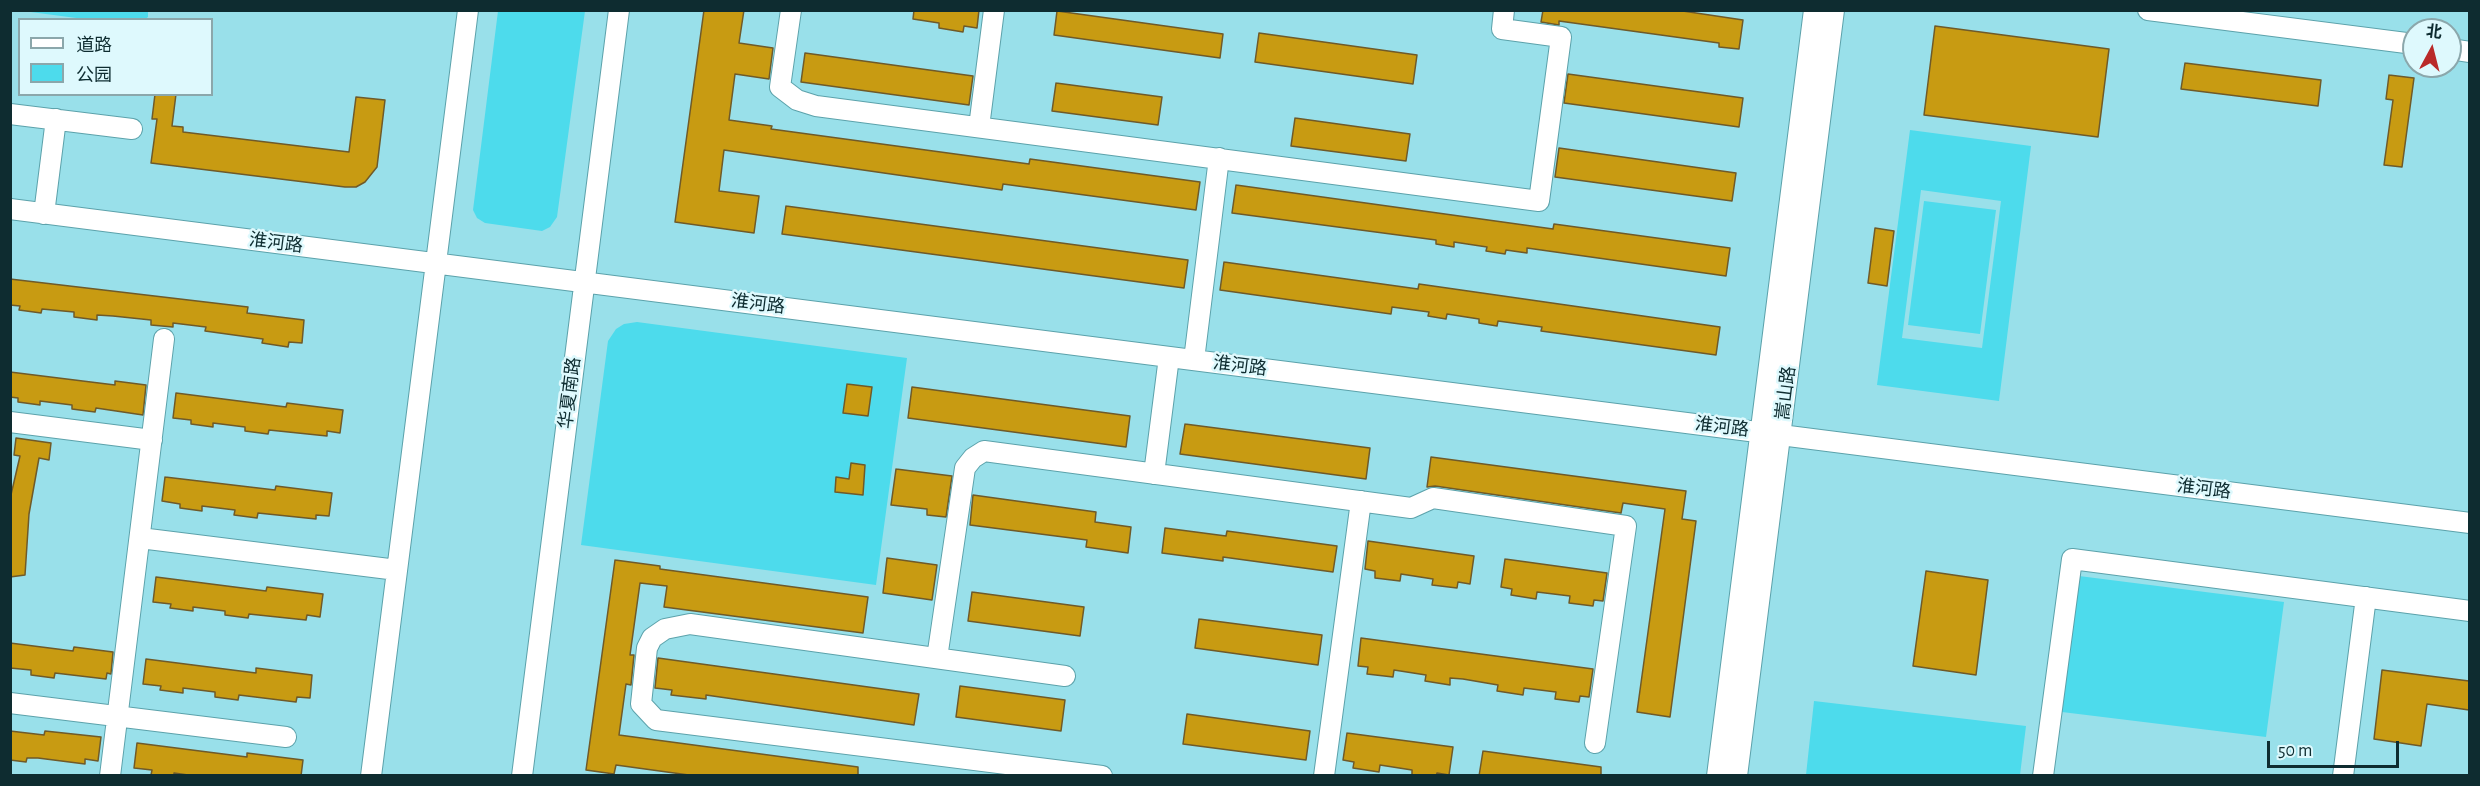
<!DOCTYPE html>
<meta charset="utf-8">
<style>
body{margin:0}
#map{position:relative;width:2480px;height:786px;overflow:hidden;background:#99e0ea;font-family:"Alegreya Sans","Noto Sans SC",sans-serif}
canvas{display:block}
.frame{position:absolute;inset:0;border:12px solid #0e2c30;pointer-events:none}
.legend{position:absolute;left:18px;top:18px;width:195px;height:78px;box-sizing:border-box;background:#def9fd;border:2px solid #8ba7ab;margin:0;padding:8px 10px;list-style:none;font-size:18px;color:#0e2c30}
.legend li{display:flex;align-items:center;gap:12px;height:30px}
.legend b{width:30px;border:2px solid #8ba7ab}
.north{position:absolute;left:2402px;top:18px;width:60px;height:60px;box-sizing:border-box;background:#def9fd;border:2px solid #8ba7ab;border-radius:50%;rotate:7deg;font-size:16px;font-weight:700;line-height:24px;text-align:center;color:#0e2c30}
.north::after{content:'';display:block;margin:auto;width:21px;height:27px;background:#b92a29;clip-path:polygon(50% 0,100% 100%,50% 72%,0 100%)}
.scale{position:absolute;left:2267px;top:741px;width:132px;height:27px;box-sizing:border-box;border:3px solid #0e2c30;border-top:0;padding-left:8px;font-size:18px;line-height:21px;white-space:nowrap;color:#0e2c30;-webkit-text-stroke:4px #def9fd;paint-order:stroke}
</style>
<div id="map">
<canvas width="2480" height="786"></canvas>
<div class="frame"></div>
<ul class="legend">
<li><b style="height:8px;background:#fff"></b>道路</li>
<li><b style="height:16px;background:#4ddbec"></b>公园</li>
</ul>
<div class="north">北</div>
<div class="scale">50 m</div>
</div>
<script>
const c = document.querySelector('canvas').getContext('2d');
c.lineJoin = 'round';
function fillPath(path, color) {
  c.fillStyle = color;
  c.fill(path, 'evenodd');
}
function toPath(rows) {
  const path = new Path2D();
  for (const r of rows) {
    path.moveTo(r[0], r[1]);
    for (let i = 2; i < r.length; i += 2) path.lineTo(r[i], r[i + 1]);
  }
  return path;
}
function stroke(path, color, width, dash) {
  c.strokeStyle = color;
  c.lineWidth = width;
  c.lineCap = dash ? 'butt' : 'round';
  c.setLineDash(dash || []);
  c.stroke(path);
}
function label(font, color, halo, rows, align = 'center') {
  c.font = font + ' "Alegreya Sans","Noto Sans SC",sans-serif';
  c.lineWidth = 5;
  c.setLineDash([]);
  c.textBaseline = 'middle';
  c.strokeStyle = halo;
  c.fillStyle = color;
  for (const [text, x, y, turn = 0] of rows) {
    c.save();
    c.translate(x, y);
    c.rotate((+turn || 0) * Math.PI / 180);
    c.textAlign = isNaN(turn) ? turn : align;
    if (halo) c.strokeText(text, 0, 0);
    c.fillText(text, 0, 0);
    c.restore();
  }
}
const green = toPath([
 [23,11,148,11,148,17,144,20,84,19],
 [498,11,585,11,557,217,550,227,542,231,485,223,477,218,473,210],
 [1910,130,2031,146,1999,401,1877,385],
 [1921,190,2001,201,1982,348,1902,338],
 [1924,201,1996,210,1980,334,1908,325],
 [637,322,907,358,876,585,581,545,608,341,616,329,624,324],
 [2079,576,2284,602,2266,737,2062,712],
 [1814,701,2026,726,2020,775,1806,775]
]);
const building = toPath([
 [704,10,744,10,739,43,773,48,769,79,735,74,729,120,772,126,771,129,1029,164,1030,159,1200,182,1196,210,1003,184,1002,190,724,150,719,191,759,196,754,233,675,222,704,10],
 [914,10,979,10,977,28,964,26,963,32,939,28,939,23,913,19,914,10],
 [1543,10,1676,10,1743,20,1739,49,1719,47,1719,43,1559,21,1559,25,1541,22,1543,10],
 [1057,11,1223,34,1220,58,1054,35,1057,11],
 [1935,26,2109,49,2098,137,1924,115,1935,26],
 [1259,33,1417,55,1413,84,1255,62,1259,33],
 [805,53,973,76,969,105,801,82,805,53],
 [2185,63,2321,80,2318,106,2181,89,2185,63],
 [1568,74,1743,98,1739,127,1564,103,1568,74],
 [2389,75,2414,78,2402,167,2384,165,2393,100,2386,99,2389,75],
 [1056,83,1162,97,1158,125,1052,111,1056,83],
 [155,94,176,94,172,126,183,127,183,132,349,152,356,97,385,100,377,167,365,182,356,187,345,187,151,163,157,119,152,119,155,94],
 [1295,118,1410,134,1406,161,1291,146,1295,118],
 [1559,148,1736,173,1732,201,1555,177,1559,148],
 [1236,185,1553,229,1554,224,1730,248,1726,276,1527,248,1527,253,1506,250,1505,254,1486,251,1487,247,1454,242,1454,247,1436,244,1436,240,1232,213,1236,185],
 [786,206,1188,260,1184,288,782,234,786,206],
 [1875,228,1894,231,1887,286,1868,283,1875,228],
 [1224,262,1418,289,1419,284,1720,327,1716,355,1541,331,1542,327,1498,321,1497,326,1479,323,1479,319,1447,314,1446,319,1428,316,1429,312,1392,307,1391,314,1220,290,1224,262],
 [10,279,248,307,247,313,304,320,302,343,289,342,288,347,262,343,263,339,205,331,206,327,173,323,173,327,151,325,151,320,113,316,97,315,97,320,74,317,74,312,42,309,41,313,19,310,20,306,10,305,10,279],
 [10,372,115,385,115,381,146,385,143,415,96,408,95,412,72,409,72,405,40,401,40,405,18,402,18,398,10,397,10,372],
 [847,384,872,387,868,416,843,413,847,384],
 [912,387,1130,416,1126,447,908,418,912,387],
 [176,393,286,407,287,403,343,410,340,433,327,431,327,436,269,430,268,434,245,431,245,427,213,423,213,427,191,424,191,420,173,418,176,393],
 [1185,424,1370,448,1366,479,1180,454,1185,424],
 [16,438,51,443,49,460,39,458,29,514,25,575,10,577,10,499,20,456,14,455,16,438],
 [1431,457,1686,491,1682,519,1696,521,1670,717,1637,712,1665,509,1623,503,1621,513,1435,486,1427,487,1431,457],
 [851,463,865,465,863,495,835,492,836,477,849,479,851,463],
 [896,469,952,476,946,517,927,515,927,509,891,505,896,469],
 [165,477,275,490,276,486,332,493,329,516,316,515,316,519,258,513,257,518,234,515,235,510,202,506,202,511,180,508,180,504,162,501,165,477],
 [973,495,1096,512,1095,522,1131,527,1128,553,1086,547,1087,540,970,525,973,495],
 [1165,528,1226,536,1227,531,1337,546,1333,572,1223,557,1223,561,1162,553,1165,528],
 [1368,541,1474,556,1470,584,1458,582,1457,588,1432,585,1433,579,1401,574,1400,581,1375,578,1375,571,1365,569,1368,541],
 [887,558,937,565,932,600,883,593,887,558],
 [1505,559,1607,573,1603,601,1594,600,1593,606,1569,603,1570,596,1537,592,1536,599,1511,595,1512,589,1501,587,1505,559],
 [615,560,660,566,660,569,868,597,863,633,664,607,667,586,640,583,630,655,634,655,631,685,626,684,619,735,858,767,858,776,696,776,616,765,614,774,586,770,615,560],
 [1926,571,1988,580,1976,675,1913,666,1926,571],
 [156,577,266,591,267,587,323,594,320,617,307,615,306,620,249,614,248,618,225,615,225,611,193,607,193,611,170,608,171,604,153,602,156,577],
 [972,592,1084,607,1080,636,968,621,972,592],
 [1199,619,1322,635,1318,665,1195,648,1199,619],
 [1361,638,1593,669,1589,697,1580,696,1579,702,1555,699,1556,692,1524,688,1523,695,1497,691,1498,685,1463,679,1450,678,1450,685,1425,681,1426,675,1394,670,1393,677,1367,674,1368,667,1358,666,1361,638],
 [10,643,73,651,74,647,113,652,111,674,107,673,106,679,55,673,54,678,31,675,31,670,10,668,10,643],
 [658,658,919,694,914,725,706,695,706,699,671,695,672,690,655,688,658,658],
 [146,659,256,673,256,668,312,675,310,698,297,697,296,702,239,695,238,700,215,697,215,692,183,688,183,693,160,690,161,686,143,684,146,659],
 [2382,670,2469,681,2469,710,2427,704,2421,746,2374,739,2382,670],
 [960,686,1065,700,1061,731,956,717,960,686],
 [1187,714,1310,731,1306,760,1183,744,1187,714],
 [10,731,44,735,45,731,101,737,98,761,85,759,85,764,38,758,27,758,26,762,10,760,10,731],
 [1347,733,1453,747,1449,775,1437,773,1436,776,1412,776,1412,770,1380,765,1379,772,1353,768,1354,762,1343,760,1347,733],
 [137,743,247,757,247,753,303,760,301,776,195,776,174,773,174,776,151,775,152,770,134,768,137,743],
 [1483,751,1601,767,1601,776,1479,776,1483,751]
]);
const minor = toPath([
 [791,10,780,87,797,100,816,106,1539,201,1561,37,1502,29,1504,10],
 [2148,10,2414,44],
 [2450,49,2470,52],
 [10,114,132,129],
 [979,127,994,10],
 [10,209,2470,523],
 [44,214,56,119],
 [1194,360,1219,158],
 [10,422,152,440],
 [1154,474,1169,357],
 [140,538,397,570],
 [937,658,965,468,973,458,984,451,1411,508,1433,498,1626,526,1595,743],
 [1065,676,690,624,665,629,652,638,647,648,641,704,656,720,1102,776],
 [10,703,286,737],
 [110,776,164,339],
 [371,776,468,10],
 [522,776,619,10],
 [1324,776,1361,501],
 [1717,776,1814,10],
 [1737,776,1834,10],
 [2043,776,2072,559,2470,611],
 [2343,776,2366,597]
]);
const streetNames = [
 ["淮河路",276,243,7],
 ["淮河路",758,304,7],
 ["淮河路",1240,366,7],
 ["华夏南路",570,393,-83],
 ["嵩山路",1786,393,-83],
 ["淮河路",1722,427,7],
 ["淮河路",2204,489,7]
];
fillPath(green, '#4ddbec');
fillPath(building, '#c89b12');
stroke(building, '#6f5a29', 1.5);
stroke(minor, '#5ca2ab', 22);
stroke(minor, '#fff', 20);
label('18px', '#0e2c30', '#def9fd', streetNames);
</script>
